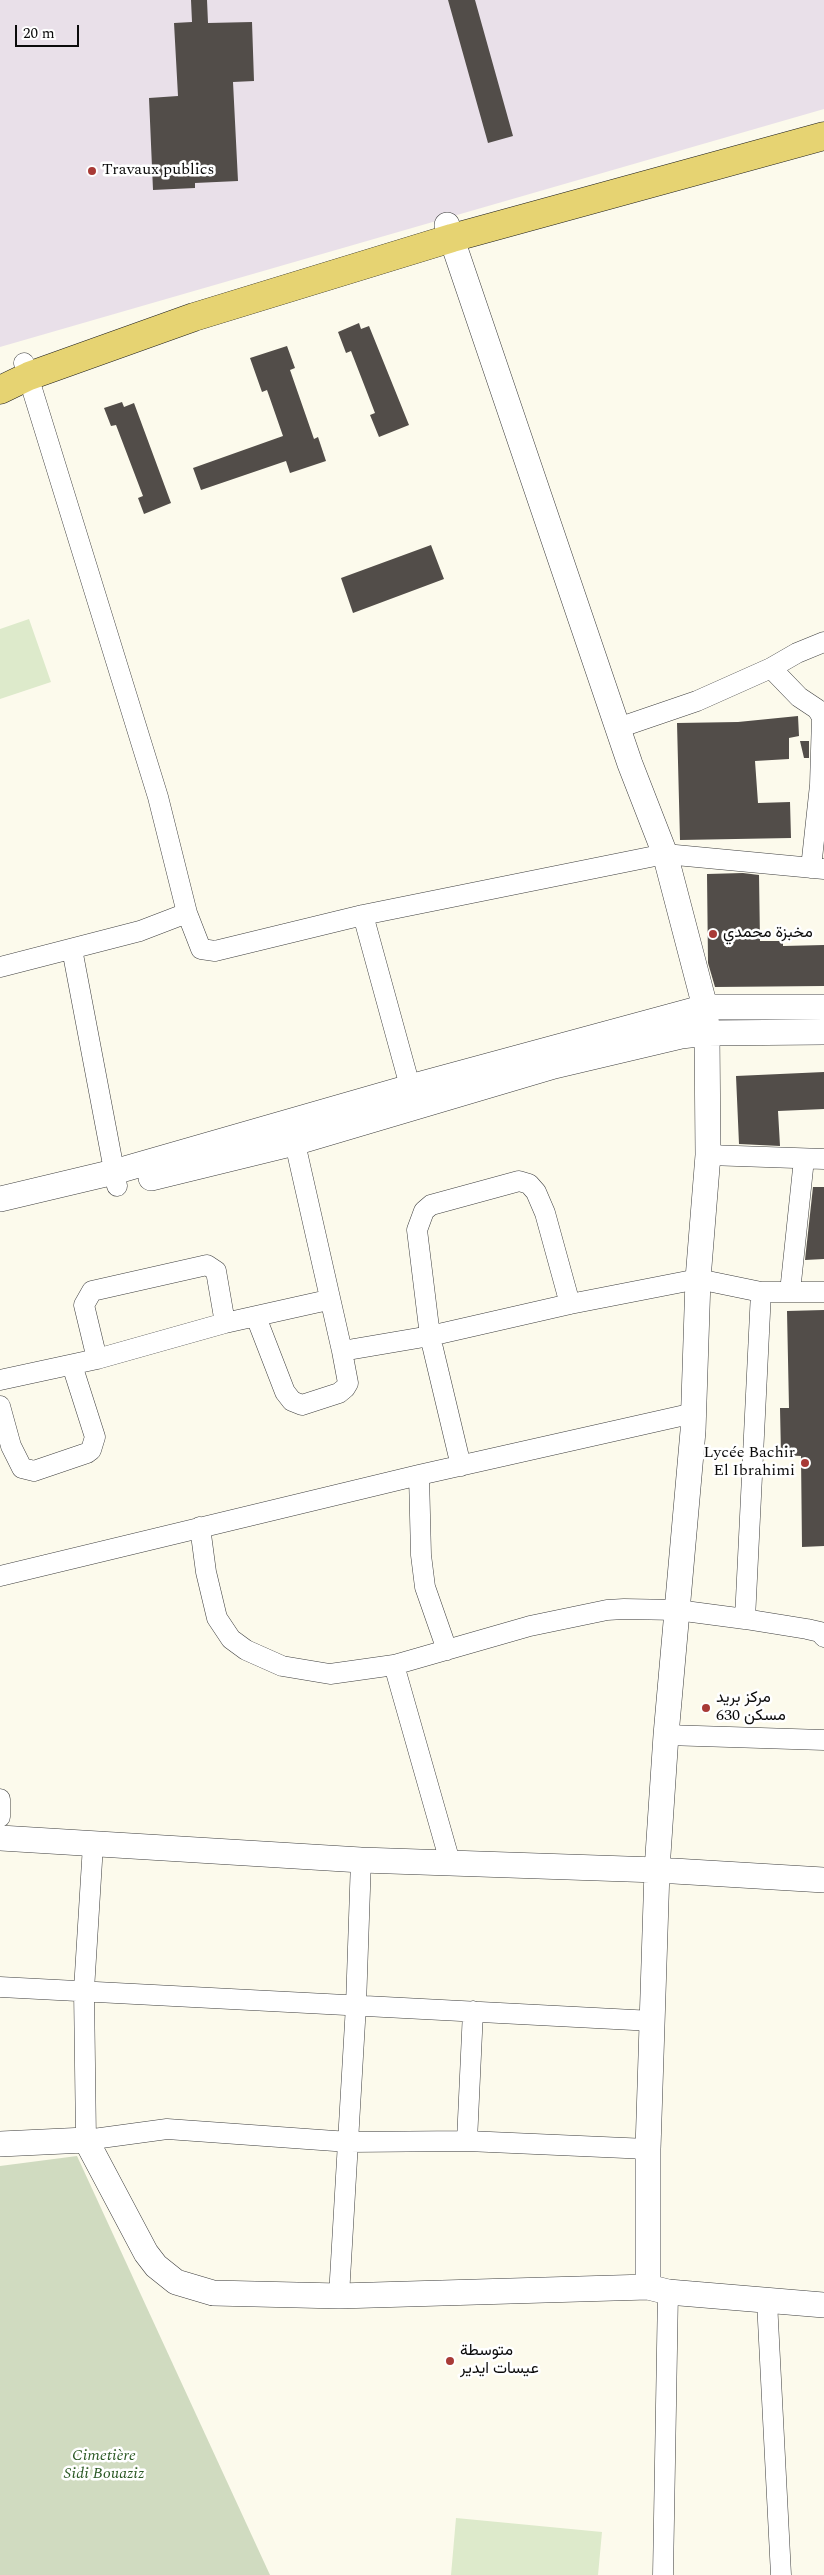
<!DOCTYPE html>
<meta charset="utf-8">
<style>
body{margin:0}
#map{position:relative;width:824px;height:2575px;overflow:hidden;background:#fcfaec;font-family:Spectral,serif}
canvas{display:block}
.scale{position:absolute;left:15px;top:25px;width:64px;height:22px;box-sizing:border-box;border:2px solid #0b0b0b;border-top:0;padding-left:6px;font-size:15px;line-height:18px;white-space:nowrap;color:#0b0b0b;-webkit-text-stroke:4px #fff;paint-order:stroke}
</style>
<div id="map">
<canvas width="824" height="2575"></canvas>
<div class="scale">20 m</div>
</div>
<script>
const c = document.querySelector('canvas').getContext('2d');
c.lineJoin = 'round';
function fillPath(path, color) {
  c.fillStyle = color;
  c.fill(path, 'evenodd');
}
function toPath(rows) {
  const path = new Path2D();
  for (const r of rows) {
    path.moveTo(r[0], r[1]);
    for (let i = 2; i < r.length; i += 2) path.lineTo(r[i], r[i + 1]);
  }
  return path;
}
function stroke(path, color, width, dash) {
  c.strokeStyle = color;
  c.lineWidth = width;
  c.lineCap = dash ? 'butt' : 'round';
  c.setLineDash(dash || []);
  c.stroke(path);
}
function label(font, color, halo, rows, align = 'center') {
  c.font = font + ' Spectral,Vazirmatn,serif';
  c.lineWidth = 5;
  c.setLineDash([]);
  c.textBaseline = 'middle';
  c.strokeStyle = halo;
  c.fillStyle = color;
  for (const [text, x, y, turn = 0] of rows) {
    c.save();
    c.translate(x, y);
    c.rotate((+turn || 0) * Math.PI / 180);
    c.textAlign = isNaN(turn) ? turn : align;
    if (halo) c.strokeText(text, 0, 0);
    c.fillText(text, 0, 0);
    c.restore();
  }
}
const industrial = toPath([
 [0,0,824,0,824,109,0,347]
]);
const cemetery = toPath([
 [77,2156,270,2575,0,2575,0,2166]
]);
const pitch = toPath([
 [29,619,51,682,0,699,0,629],
 [456,2518,602,2532,598,2575,451,2575]
]);
const building = toPath([
 [191,0,207,0,208,23,252,22,254,81,233,82,238,181,195,183,195,188,153,190,149,98,178,96,174,23,192,22],
 [448,0,475,0,513,136,488,143],
 [359,323,361,329,369,326,409,425,379,437,370,415,375,413,351,351,346,353,338,332],
 [287,346,295,368,290,370,314,439,318,437,326,461,290,473,286,461,201,490,193,468,283,436,267,390,262,392,250,358],
 [122,402,124,407,134,403,171,503,144,514,138,498,143,496,116,425,111,426,104,408],
 [431,545,444,579,353,613,341,578],
 [798,716,799,736,789,738,789,759,755,761,758,803,790,802,791,838,680,840,677,723,738,722],
 [800,741,809,741,809,758,804,758],
 [743,873,759,875,760,941,783,941,783,946,824,945,824,986,715,987,708,963,707,874],
 [824,1072,824,1109,778,1111,780,1146,739,1144,736,1076],
 [813,1187,824,1187,824,1259,805,1260],
 [824,1310,824,1546,802,1547,801,1456,781,1455,780,1408,789,1408,787,1311]
]);
const minor = toPath([
 [24,363,158,797,187,913,201,949,215,951,363,915,665,854,824,869],
 [771,668,799,697,817,709,822,717,820,785,811,868],
 [618,728,697,701,771,668,797,653,824,642],
 [363,915,414,1101],
 [72,949,117,1186],
 [0,967,140,931,187,913],
 [708,1155,824,1159],
 [790,1292,804,1159],
 [256,1317,285,1392,292,1401,302,1405,339,1393,345,1388,348,1383,342,1351,292,1130],
 [342,1351,430,1336,570,1304,698,1279,761,1292,824,1292],
 [97,1359,84,1305,92,1291,207,1265,216,1271,225,1323],
 [0,1380,97,1359,225,1323,328,1300],
 [0,1406,11,1446,22,1468,34,1471,87,1453,91,1450,95,1437,72,1365],
 [461,1466,430,1336,417,1230,424,1211,431,1205,519,1181,529,1184,536,1192,545,1213,570,1304],
 [419,1475,421,1555,425,1587,447,1650],
 [200,1527,206,1572,217,1618,231,1639,246,1650,282,1666,330,1674,394,1665,530,1626,607,1610,624,1609,677,1610,745,1619,807,1629,820,1632,824,1637],
 [0,1576,419,1475,694,1413],
 [745,1619,761,1292],
 [394,1665,450,1862],
 [666,1735,824,1740],
 [0,1799,0,1817],
 [93,1845,84,1990,86,2140,167,2129,349,2142,467,2141,648,2149],
 [0,1987,653,2021],
 [467,2141,473,2011],
 [339,2296,356,2005,361,1860],
 [767,2301,781,2575],
 [663,2575,668,2292]
]);
const tertiary = toPath([
 [447,225,630,764,665,854,705,1007,707,1033,708,1155,698,1279,693,1431,666,1735,657,1870,648,2149,648,2287],
 [151,1178,294,1143,554,1066,681,1036,707,1033,824,1032],
 [0,1199,114,1172,410,1087,705,1007,824,1007],
 [0,1838,361,1860,657,1870,824,1880],
 [0,2144,86,2140,146,2253,156,2266,176,2282,213,2293,339,2296,648,2287,668,2292,824,2305]
]);
const primary = toPath([
 [0,390,29,376,194,317,452,238,824,136]
]);
const markers = [
 [92,171,5,"#a83a36"],
 [713,934,5,"#a83a36"],
 [805,1463,5,"#a83a36"],
 [706,1708,5,"#a83a36"],
 [450,2361,5,"#a83a36"]
];
const poiNames = [
 ["Travaux publics",102,171],
 ["مخبزة محمدي",723,934],
 ["Lycée Bachir",795,1454,"right"],
 ["El Ibrahimi",795,1472,"right"],
 ["مركز بريد",716,1699],
 ["630 مسكن",716,1717],
 ["متوسطة",460,2352],
 ["عيسات ايدير",460,2370]
];
const parkNames = [
 ["Cimetière",104,2457],
 ["Sidi Bouaziz",104,2475]
];
fillPath(industrial, '#e9e0e9');
fillPath(cemetery, '#d0dbc0');
fillPath(pitch, '#ddeacb');
fillPath(building, '#524d49');
stroke(minor, '#3e3e3e', 21);
stroke(tertiary, '#3e3e3e', 26);
stroke(primary, '#1c1c1c', 29);
stroke(minor, '#fff', 20);
stroke(tertiary, '#fff', 25);
stroke(primary, '#e6d372', 28);
for (const [x, y, r, color] of markers) {
  const dot = new Path2D();
  dot.arc(x, y, r, 0, 2 * Math.PI);
  c.fillStyle = color;
  c.fill(dot);
  stroke(dot, '#fff', 2);
}
label('16px', '#0b0b0b', '#fff', poiNames, 'left');
label('italic 16px', '#2b5925', '#fff', parkNames);
</script>
